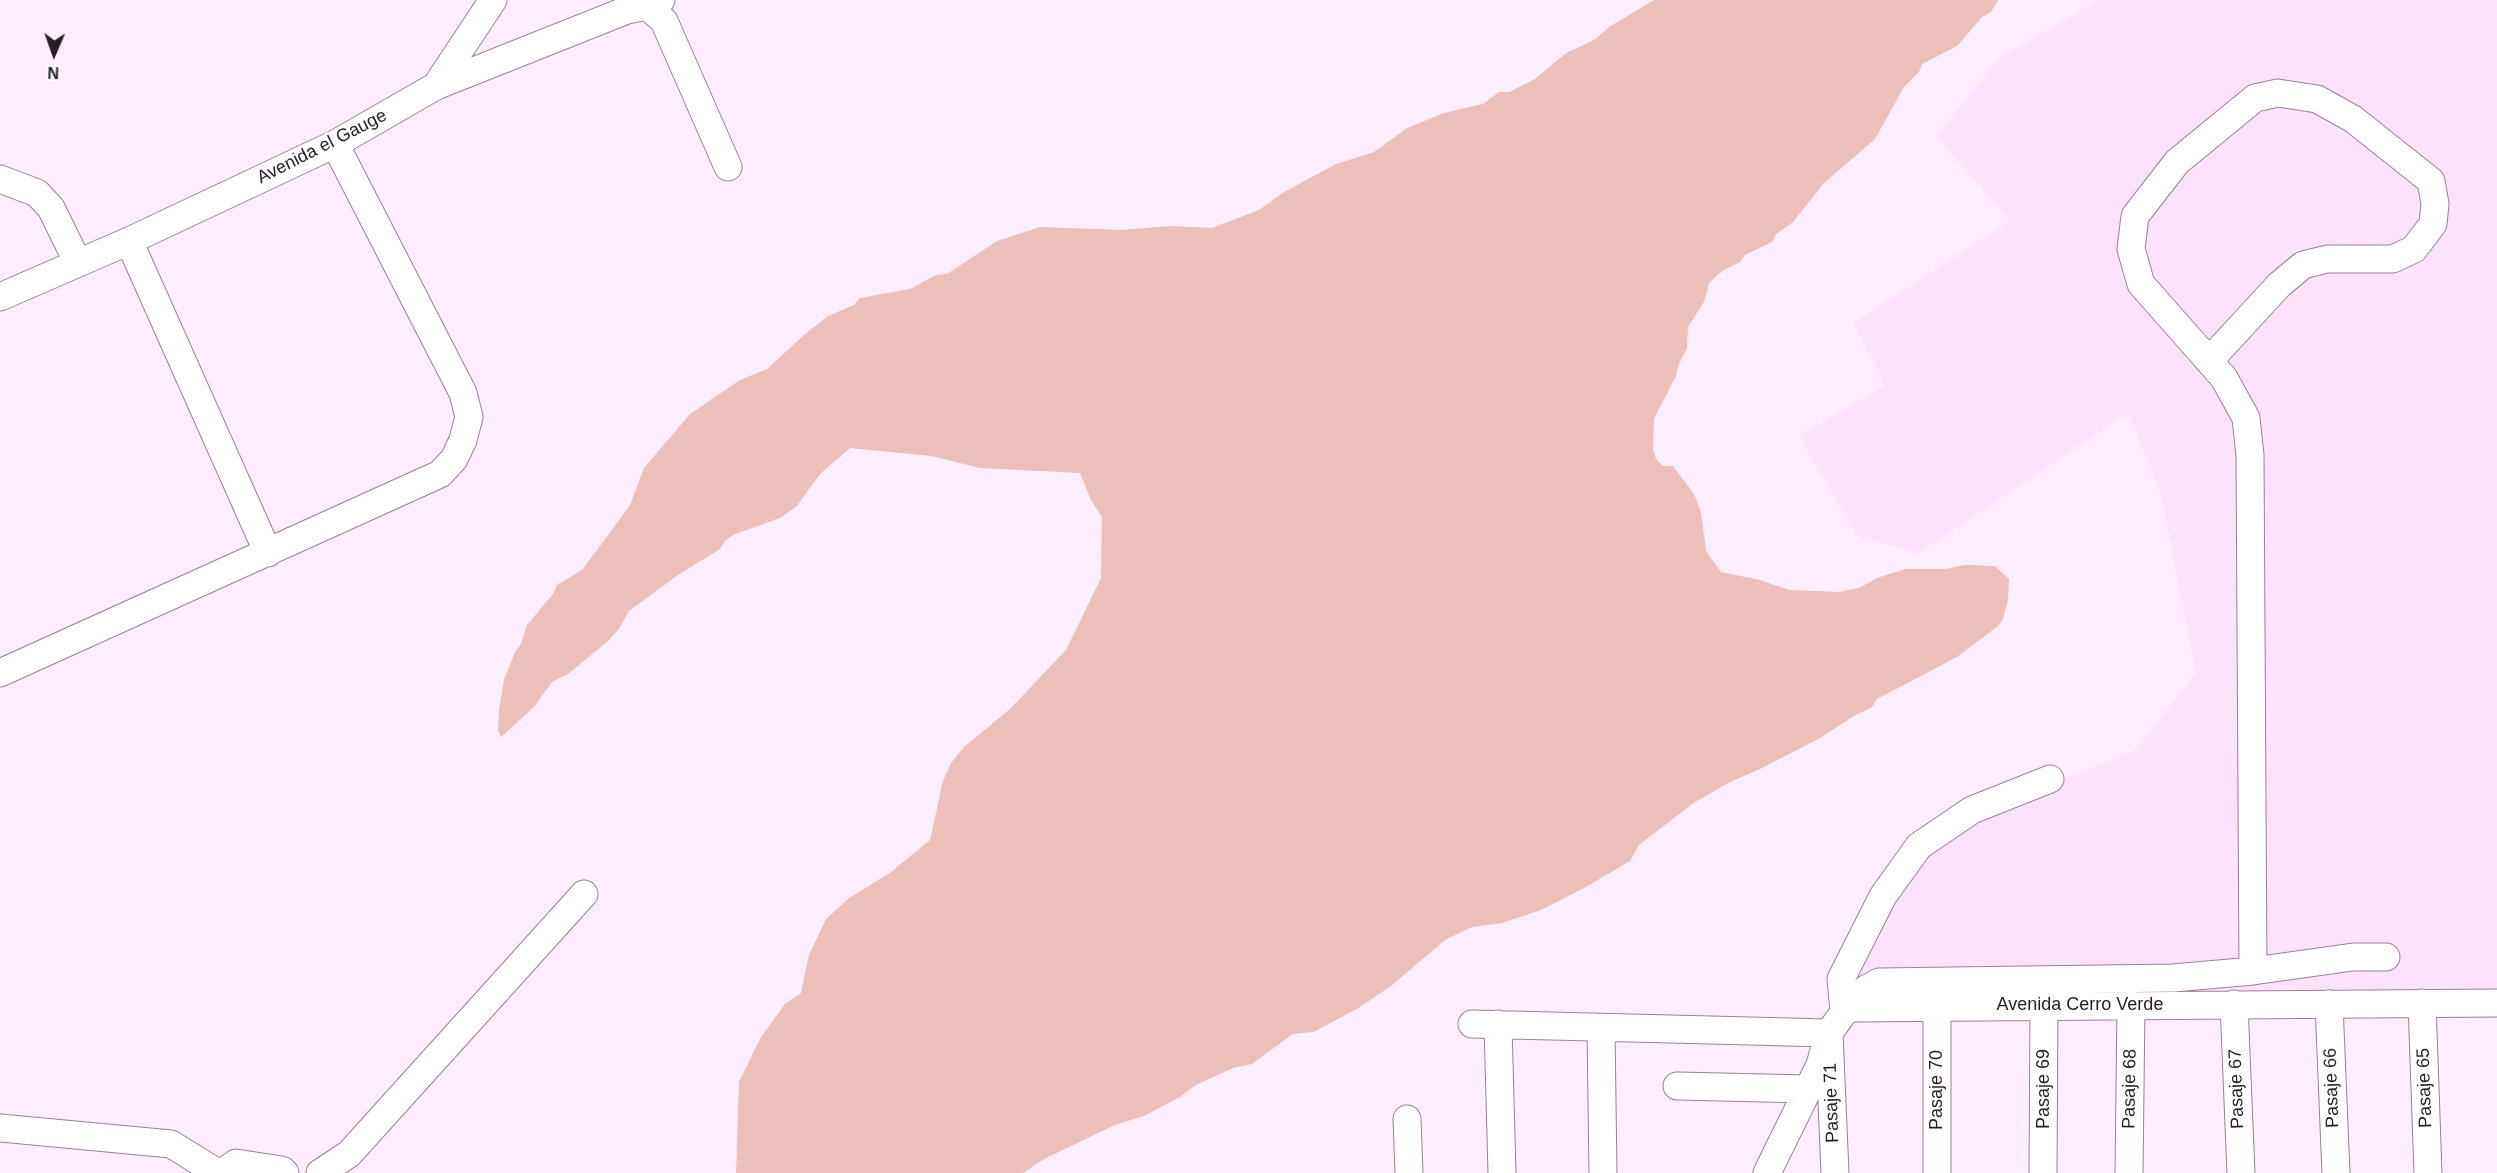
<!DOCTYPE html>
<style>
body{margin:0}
#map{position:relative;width:2497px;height:1173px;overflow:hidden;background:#feeefd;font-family:Helvetica,sans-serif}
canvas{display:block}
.north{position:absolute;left:24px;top:24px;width:60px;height:60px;-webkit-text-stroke:4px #fff;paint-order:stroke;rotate:182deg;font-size:16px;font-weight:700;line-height:24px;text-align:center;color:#251c25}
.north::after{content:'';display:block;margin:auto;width:21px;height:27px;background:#251c25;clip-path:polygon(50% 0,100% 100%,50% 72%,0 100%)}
</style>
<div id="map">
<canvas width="2497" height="1173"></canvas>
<div class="north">N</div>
</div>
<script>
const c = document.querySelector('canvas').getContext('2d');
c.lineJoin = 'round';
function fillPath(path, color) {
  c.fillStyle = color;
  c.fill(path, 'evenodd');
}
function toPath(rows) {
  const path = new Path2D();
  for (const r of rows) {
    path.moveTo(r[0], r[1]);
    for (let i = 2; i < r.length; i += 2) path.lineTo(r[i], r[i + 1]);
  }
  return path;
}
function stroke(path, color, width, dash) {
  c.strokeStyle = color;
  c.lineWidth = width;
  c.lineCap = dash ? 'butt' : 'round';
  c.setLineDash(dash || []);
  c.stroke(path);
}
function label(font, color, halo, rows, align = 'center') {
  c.font = font + ' Helvetica,sans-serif';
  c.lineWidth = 6;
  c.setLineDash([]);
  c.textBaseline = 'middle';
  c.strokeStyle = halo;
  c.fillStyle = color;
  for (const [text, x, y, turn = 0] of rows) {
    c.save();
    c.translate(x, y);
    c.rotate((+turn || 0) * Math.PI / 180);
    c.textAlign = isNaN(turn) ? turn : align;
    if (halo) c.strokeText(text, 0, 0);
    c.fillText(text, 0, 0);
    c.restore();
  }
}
const built = toPath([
 [2099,0,2497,0,2497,1002,1826,1000,1855,917,1912,835,2035,791,2135,750,2196,673,2160,491,2128,413,1918,554,1856,535,1799,436,1885,385,1853,323,2010,221,1936,136,2000,57]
]);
const green = toPath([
 [1654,0,1998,0,1991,12,1982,17,1957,46,1922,64,1919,72,1904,87,1875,139,1824,183,1793,222,1776,234,1772,242,1745,255,1740,262,1722,271,1709,283,1704,302,1688,327,1687,348,1678,366,1676,376,1654,419,1653,449,1656,459,1663,466,1673,466,1694,494,1701,512,1706,551,1721,572,1760,580,1789,590,1839,592,1859,588,1877,578,1905,569,1946,569,1965,565,1995,566,2009,579,2008,599,2003,619,1998,626,1957,657,1877,699,1872,707,1854,716,1820,738,1758,770,1730,782,1695,802,1639,845,1630,861,1586,887,1541,910,1502,923,1472,927,1445,940,1391,986,1357,1009,1313,1032,1293,1034,1252,1064,1233,1068,1196,1085,1180,1097,1144,1116,1115,1125,1044,1159,1023,1173,736,1173,739,1082,761,1037,785,1004,801,993,809,955,826,919,848,899,891,872,930,840,943,781,951,763,964,747,1010,709,1066,650,1101,578,1102,517,1091,500,1080,473,980,468,931,456,850,448,820,474,796,507,780,518,733,535,725,541,720,549,678,575,629,611,619,629,607,642,568,674,552,682,534,707,501,737,498,730,499,710,504,680,515,652,521,644,527,625,553,594,557,585,582,570,606,538,630,505,644,468,690,414,740,380,767,369,804,335,828,316,854,305,860,298,910,289,936,275,947,274,997,241,1040,227,1121,230,1171,226,1212,228,1259,210,1284,192,1336,164,1374,152,1407,128,1444,113,1483,104,1499,92,1509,92,1535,79,1566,53,1594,40,1609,27]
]);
const minor = toPath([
 [647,6,664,21,728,167],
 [436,86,493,0],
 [0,179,37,193,51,208,78,263],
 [129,241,268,553],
 [0,297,129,241,335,144,436,86,627,10,647,6,661,0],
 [2209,361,2279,285,2303,265,2327,259,2393,259,2414,249,2433,224,2435,204,2431,181,2353,119,2317,99,2278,93,2255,98,2177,162,2135,216,2131,249,2141,284,2209,361,2224,378,2246,418,2250,455,2253,971],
 [0,673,440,474,454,459,463,440,469,417,463,393,335,144],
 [2422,1003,2428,1173],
 [2234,1004,2241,1173],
 [2329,1004,2336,1173],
 [1937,1006,1937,1173],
 [1852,1008,1866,989,1879,982,2173,978,2253,971,2353,957,2386,957],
 [1844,1012,1841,979,1883,896,1919,846,1972,810,2050,779],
 [1472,1024,1829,1033,1835,1173],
 [1498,1024,1502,1173],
 [1601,1029,1603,1173],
 [1677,1086,1809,1089],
 [1407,1119,1409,1173],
 [0,1128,171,1144,218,1173],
 [222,1173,236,1163,282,1170,285,1173],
 [320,1173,349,1154,584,894],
 [1767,1173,1820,1065,1829,1033,1844,1012,1852,1008,2497,1003],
 [2043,1173,2044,1005],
 [2129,1173,2131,1005]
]);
const streetNames = [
 ["Avenida el Gauge",322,147,-27],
 ["Avenida Cerro Verde",2080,1005],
 ["Pasaje 66",2332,1088,-92],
 ["Pasaje 65",2425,1088,-92],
 ["Pasaje 69",2044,1089,-90],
 ["Pasaje 68",2130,1089,-89],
 ["Pasaje 67",2237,1089,-92],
 ["Pasaje 70",1937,1090,-90],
 ["Pasaje 71",1832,1103,-92]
];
fillPath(built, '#fce3fc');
fillPath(green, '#edbfbb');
stroke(minor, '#988097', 29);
stroke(minor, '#fff', 27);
label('18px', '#251c25', '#fff', streetNames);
</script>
